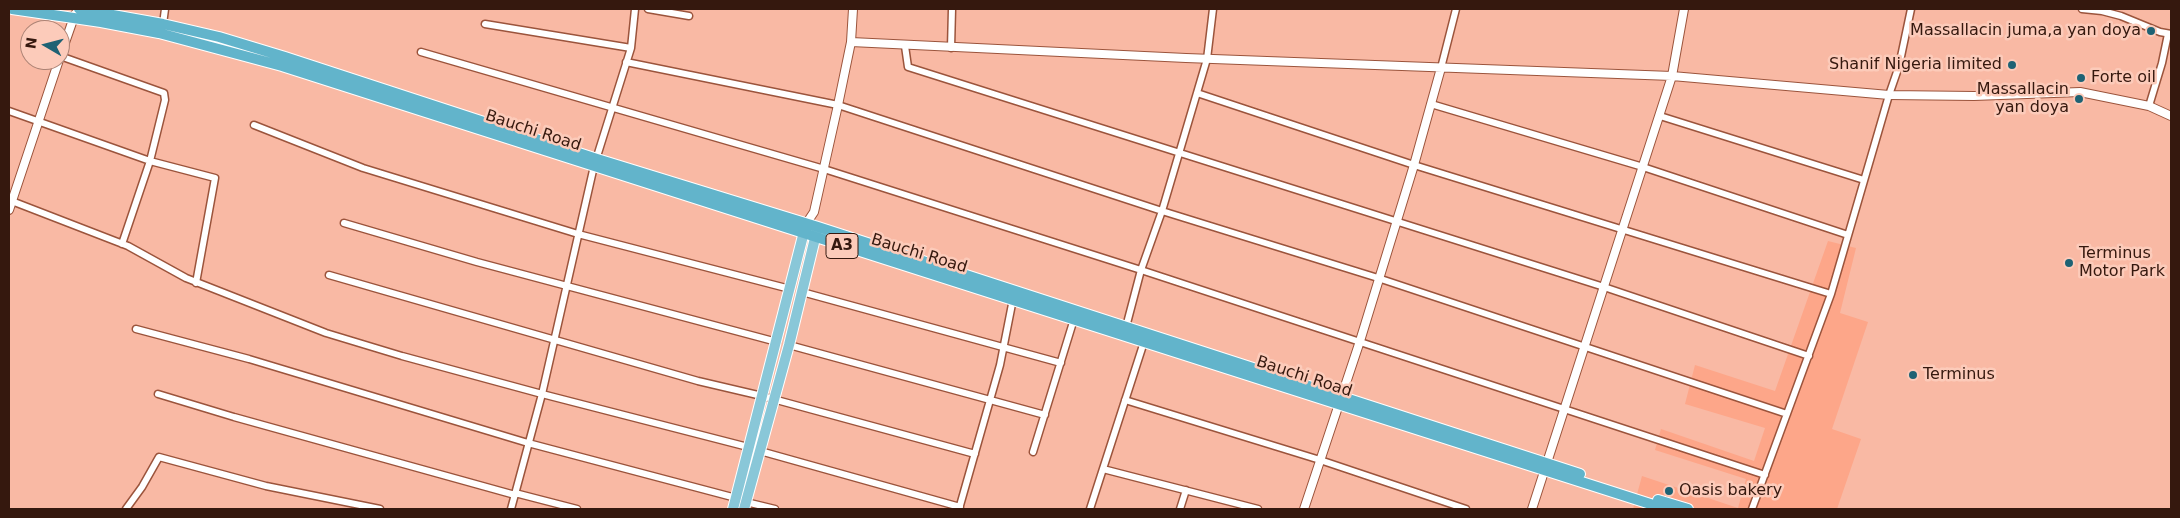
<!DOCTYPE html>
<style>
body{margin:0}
#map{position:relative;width:2180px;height:518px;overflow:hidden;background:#f9b9a4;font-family:"DejaVu Sans",sans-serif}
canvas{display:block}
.frame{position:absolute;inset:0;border:10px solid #35180e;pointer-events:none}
.north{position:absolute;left:20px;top:20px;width:50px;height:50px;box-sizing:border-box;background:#fccbba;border:1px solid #ac8375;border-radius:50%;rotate:278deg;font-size:14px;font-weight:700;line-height:20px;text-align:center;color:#35180e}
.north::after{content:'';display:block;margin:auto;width:18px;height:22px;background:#1e6274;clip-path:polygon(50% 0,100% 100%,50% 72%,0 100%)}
</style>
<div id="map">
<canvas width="2180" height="518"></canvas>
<div class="frame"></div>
<div class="north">N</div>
</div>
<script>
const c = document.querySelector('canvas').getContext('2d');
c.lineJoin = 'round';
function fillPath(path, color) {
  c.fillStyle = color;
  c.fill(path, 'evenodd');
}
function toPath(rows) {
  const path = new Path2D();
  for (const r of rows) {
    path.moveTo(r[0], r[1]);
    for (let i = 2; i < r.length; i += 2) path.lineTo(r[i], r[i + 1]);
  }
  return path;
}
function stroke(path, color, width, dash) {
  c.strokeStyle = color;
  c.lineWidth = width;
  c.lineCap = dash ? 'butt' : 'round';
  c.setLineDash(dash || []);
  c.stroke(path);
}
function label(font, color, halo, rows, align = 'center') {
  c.font = font + ' "DejaVu Sans",sans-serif';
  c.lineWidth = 5;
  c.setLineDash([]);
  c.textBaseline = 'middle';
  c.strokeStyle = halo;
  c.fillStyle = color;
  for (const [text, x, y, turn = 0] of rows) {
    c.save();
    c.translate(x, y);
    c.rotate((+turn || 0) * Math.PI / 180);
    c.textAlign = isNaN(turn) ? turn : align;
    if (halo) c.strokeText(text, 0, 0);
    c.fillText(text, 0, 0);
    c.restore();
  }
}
const built = toPath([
 [1828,241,1856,248,1840,313,1868,322,1832,429,1861,439,1837,509,1633,509,1642,476,1738,508,1746,479,1655,450,1661,429,1754,461,1765,428,1685,404,1695,365,1775,391]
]);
const minor = toPath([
 [648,9,689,16],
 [2082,9,2102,11,2121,16,2160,32,2171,34],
 [163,24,165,9],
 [485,24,631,48],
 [905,46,908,67,1604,287,1809,356],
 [951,48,952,9],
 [421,52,824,169,1141,270,1765,475],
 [60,56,164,93,165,100,150,161,122,244],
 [626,62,838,105,1162,211,1378,278,1787,414],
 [1441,68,1456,9],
 [1197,93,1414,165,1831,294],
 [1431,104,1643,167,1848,235],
 [2149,106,2162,63,2168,34],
 [9,111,150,161,215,178,196,283],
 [1660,116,1864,180],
 [254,125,363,168,578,234,790,289],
 [9,200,128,246,186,278,326,333,402,356,542,394,748,447],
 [344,223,477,262,777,342],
 [329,275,698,381,762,396,975,454],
 [802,292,1061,363],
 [1126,327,1141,270,1162,211,1207,59,1213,9],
 [136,329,249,359,528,443,736,498],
 [789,345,1045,415],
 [158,394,234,417,515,495],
 [1125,400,1320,460,1466,509],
 [760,451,960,507],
 [1033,452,1074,319],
 [1103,469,1258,509],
 [515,493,577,509],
 [746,502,775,509],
 [126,509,142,487,159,457,266,486,380,509],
 [511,509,542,394,594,166,631,48,635,9],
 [959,509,1000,365,1013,299],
 [1090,509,1144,342],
 [1180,509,1186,490],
 [1752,509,1831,294,1889,95,1899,66,1911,9]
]);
const tertiary = toPath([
 [851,42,1186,58,1672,76,1889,95,1974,96,2080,92,2149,106,2171,116],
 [60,57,75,14],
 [9,210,59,60],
 [806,224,814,212,838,105,851,42,853,9],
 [1304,509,1360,341,1414,165,1441,68],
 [1532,509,1672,76,1684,9]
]);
const primary = toPath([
 [733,509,806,224],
 [744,509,789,345,817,230]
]);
const trunk = toPath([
 [12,9,101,22,159,33,282,66,1666,509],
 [79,9,163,24,219,37,285,57,597,159,818,227,1580,474],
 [1658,500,1688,509]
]);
const markers = [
 [2151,31,5,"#1e6274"],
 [2012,65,5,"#1e6274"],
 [2081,78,5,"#1e6274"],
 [2079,99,5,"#1e6274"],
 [2069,263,5,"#1e6274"],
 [1913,375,5,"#1e6274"],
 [1669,491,5,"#1e6274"]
];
const shields = [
 [842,246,32]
];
const shieldNames = [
 ["A3",842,246]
];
const poiNames = [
 ["Massallacin juma,a yan doya",2141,31,"right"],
 ["Shanif Nigeria limited",2002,65,"right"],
 ["Forte oil",2091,78],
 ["Massallacin",2069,90,"right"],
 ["yan doya",2069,108,"right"],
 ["Terminus",2079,254],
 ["Motor Park",2079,272],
 ["Terminus",1923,375],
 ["Oasis bakery",1679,491]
];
const streetNames = [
 ["Bauchi Road",533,131,18],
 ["Bauchi Road",919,254,17],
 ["Bauchi Road",1304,377,18]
];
fillPath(built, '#fda689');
stroke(minor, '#9b543c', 9);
stroke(tertiary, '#9b543c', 10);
stroke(primary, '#fff', 12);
stroke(trunk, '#fff', 12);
stroke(minor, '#fff', 6);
stroke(tertiary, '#fff', 8);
stroke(primary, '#89c7d8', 10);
stroke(trunk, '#62b4cb', 10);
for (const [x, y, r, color] of markers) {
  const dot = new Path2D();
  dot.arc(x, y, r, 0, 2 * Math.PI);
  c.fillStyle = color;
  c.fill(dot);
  stroke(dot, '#fccbba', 2);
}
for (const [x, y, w] of shields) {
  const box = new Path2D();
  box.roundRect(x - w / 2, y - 12.5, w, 25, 4);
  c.fillStyle = '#fccbba';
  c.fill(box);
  stroke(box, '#35180e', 1);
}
label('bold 15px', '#35180e', null, shieldNames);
label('16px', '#35180e', '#fccbba', poiNames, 'left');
label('16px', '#35180e', '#fccbba', streetNames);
</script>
